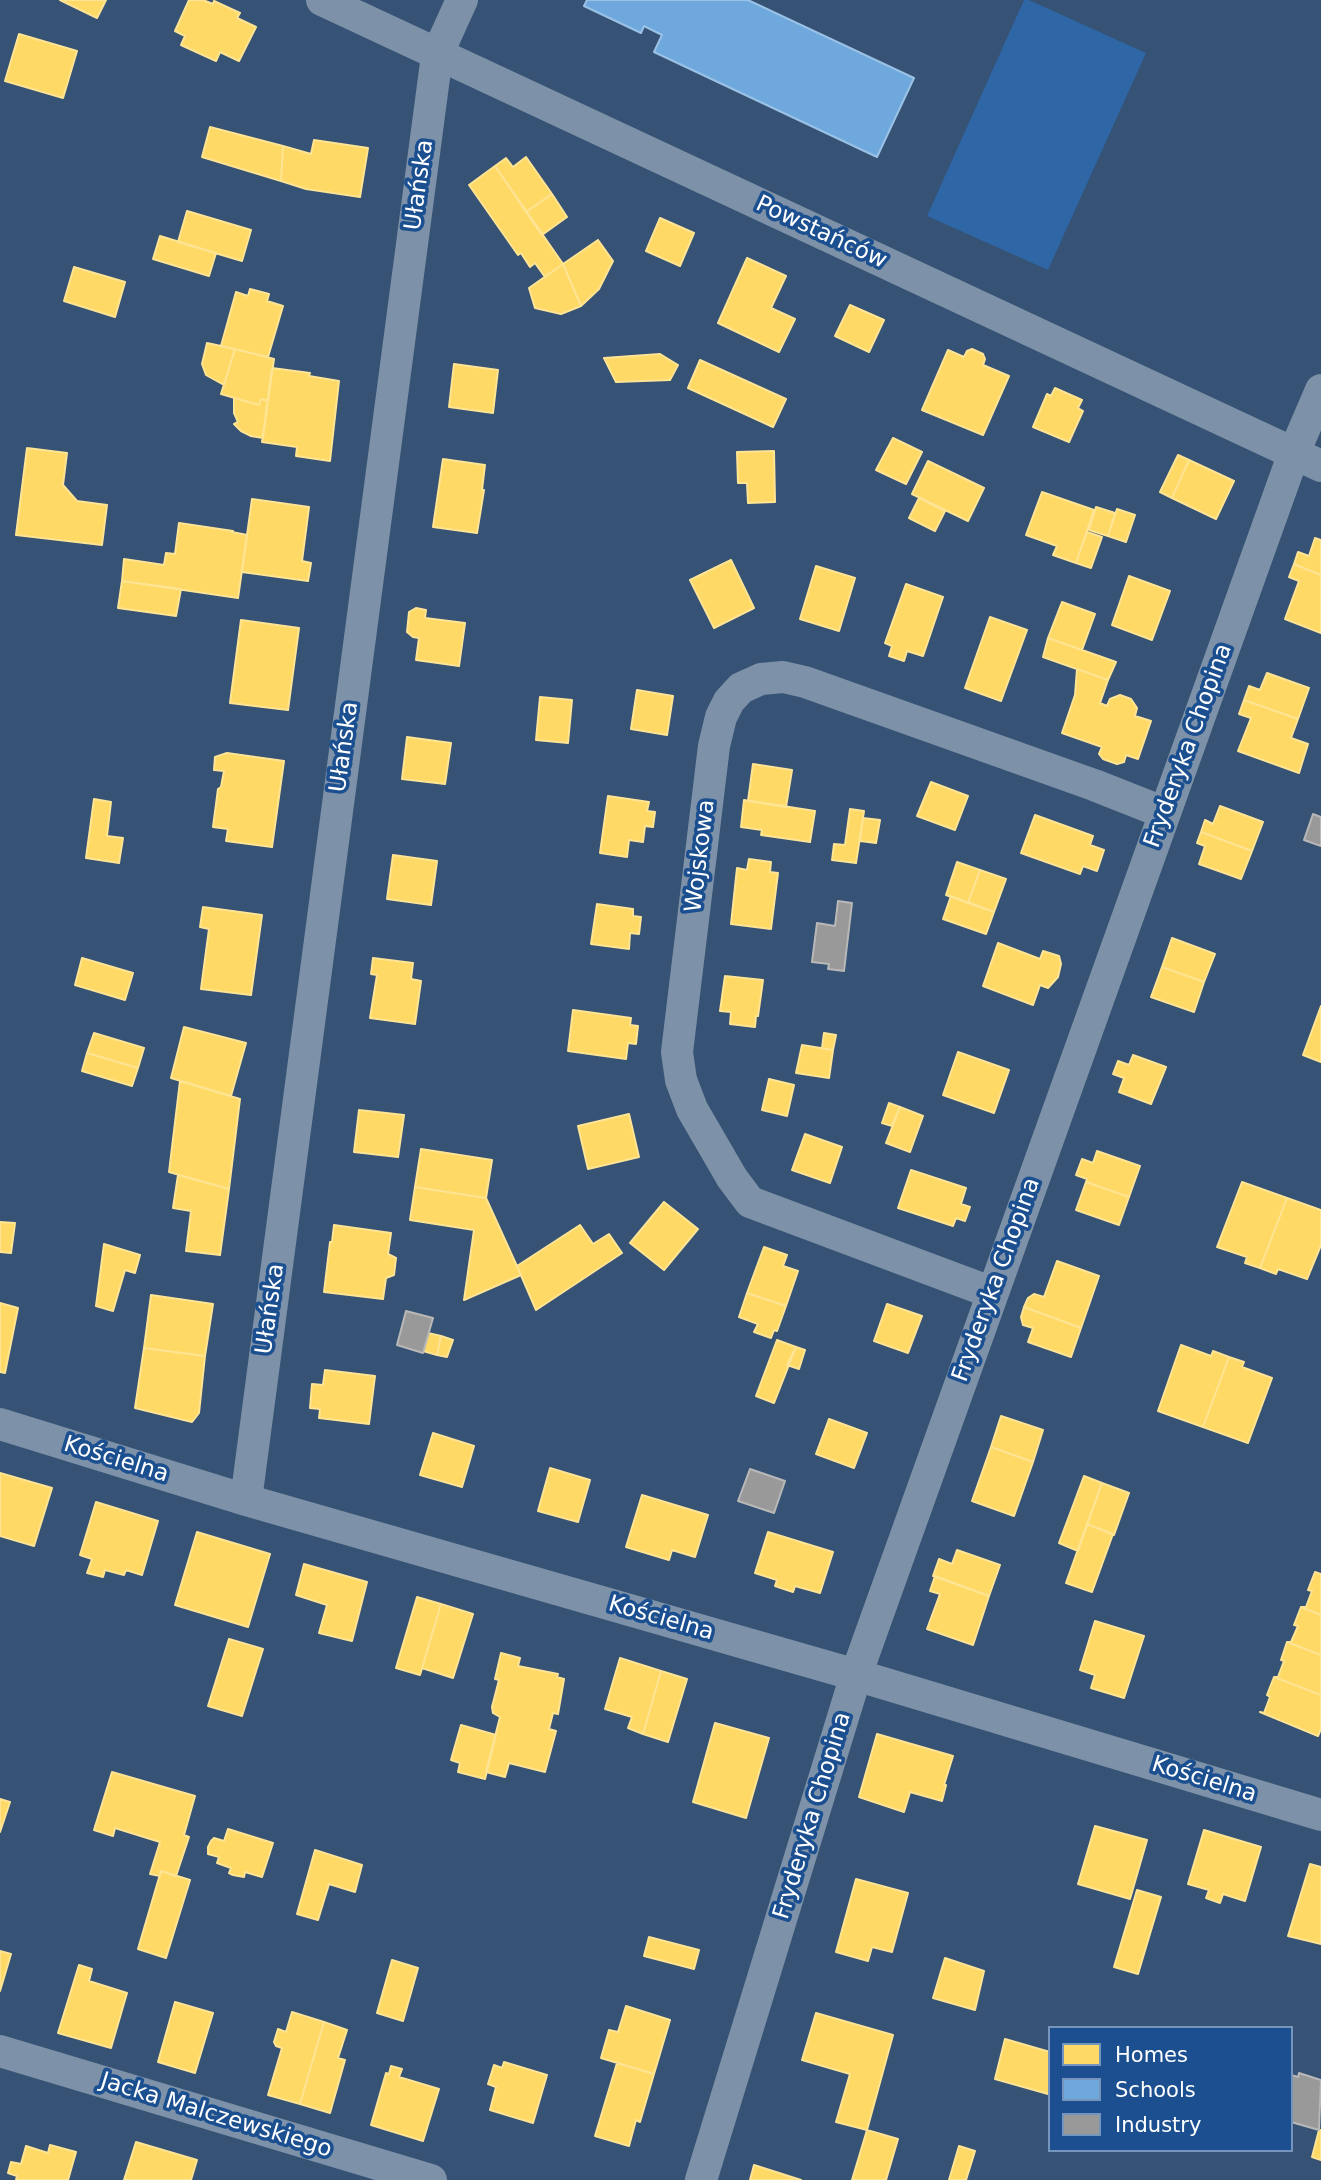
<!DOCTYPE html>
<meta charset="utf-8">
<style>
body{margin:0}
#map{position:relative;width:1321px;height:2180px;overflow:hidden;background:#365274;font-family:"DejaVu Sans",sans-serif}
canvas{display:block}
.legend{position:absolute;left:1048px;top:2026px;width:245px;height:126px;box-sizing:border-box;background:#1b4f8f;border:2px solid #7695bc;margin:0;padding:9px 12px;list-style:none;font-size:21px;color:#fff}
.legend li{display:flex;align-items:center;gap:14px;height:35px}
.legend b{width:35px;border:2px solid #7695bc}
</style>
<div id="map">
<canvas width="1321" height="2180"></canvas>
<ul class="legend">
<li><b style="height:19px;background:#ffd966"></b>Homes</li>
<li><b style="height:19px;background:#6fa8dc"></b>Schools</li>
<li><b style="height:19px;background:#999"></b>Industry</li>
</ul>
</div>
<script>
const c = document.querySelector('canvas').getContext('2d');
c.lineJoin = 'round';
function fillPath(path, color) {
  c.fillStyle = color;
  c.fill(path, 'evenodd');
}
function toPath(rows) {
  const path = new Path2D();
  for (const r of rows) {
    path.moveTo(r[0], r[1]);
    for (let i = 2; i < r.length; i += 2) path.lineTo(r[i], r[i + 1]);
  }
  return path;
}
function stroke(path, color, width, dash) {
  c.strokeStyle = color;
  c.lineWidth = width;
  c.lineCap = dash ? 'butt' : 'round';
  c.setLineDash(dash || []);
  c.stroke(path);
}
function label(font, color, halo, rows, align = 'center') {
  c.font = font + ' "DejaVu Sans",sans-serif';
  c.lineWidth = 7;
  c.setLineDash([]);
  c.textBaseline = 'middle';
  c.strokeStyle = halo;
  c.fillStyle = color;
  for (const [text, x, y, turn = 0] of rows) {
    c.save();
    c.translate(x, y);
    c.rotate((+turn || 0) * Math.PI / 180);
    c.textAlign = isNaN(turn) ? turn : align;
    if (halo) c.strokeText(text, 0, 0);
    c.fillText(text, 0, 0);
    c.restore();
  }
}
const green = toPath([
 [1024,0,1029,0,1146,53,1048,270,927,216]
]);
const homes = toPath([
 [60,0,106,0,97,18,60,0],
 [189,0,203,0,213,4,214,1,240,13,237,18,256,27,239,61,220,52,216,61,181,45,185,36,175,31,189,0],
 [19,34,77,51,63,98,5,81,19,34],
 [210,127,283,146,281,181,202,157,210,127],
 [314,140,368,148,360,197,306,189,281,181,283,146,311,154,314,140],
 [526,157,552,194,526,212,495,166,506,158,513,167,526,157],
 [495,166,563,264,545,277,535,263,530,267,521,253,518,255,469,185,495,166],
 [552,194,567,217,542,235,526,212,552,194],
 [187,211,251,230,242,261,178,242,187,211],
 [660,218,694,233,680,266,646,251,660,218],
 [160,236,216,253,209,276,153,259,160,236],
 [598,240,613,261,599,289,581,306,563,264,598,240],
 [747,258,786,276,771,308,795,319,779,352,718,323,747,258],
 [563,264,581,306,561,314,535,308,529,288,563,264],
 [74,267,125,282,115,317,64,301,74,267],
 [250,289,269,294,267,301,283,306,268,357,221,346,236,292,248,296,250,289],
 [850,305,884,320,869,352,835,336,850,305],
 [207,343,235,349,224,385,206,375,202,364,207,343],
 [235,349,274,359,268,401,261,399,259,405,221,394,235,349],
 [972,349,983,354,985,359,983,365,1009,376,983,435,922,410,948,350,964,357,967,351,972,349],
 [660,354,678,365,670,380,616,382,604,358,660,354],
 [700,360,786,399,773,427,688,388,700,360],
 [454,364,498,370,493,413,449,407,454,364],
 [272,368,310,373,309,376,339,381,330,461,296,456,297,447,262,442,272,368],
 [1055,388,1082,400,1078,408,1083,411,1069,442,1033,427,1047,394,1051,396,1055,388],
 [234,398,259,405,261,399,268,401,263,438,251,436,241,431,234,424,238,422,234,413,234,398],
 [893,438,922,452,906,484,876,470,893,438],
 [27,448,67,453,63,485,77,501,107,505,102,545,16,535,27,448],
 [774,451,775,502,748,503,747,483,738,483,737,452,774,451],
 [1178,455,1189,460,1172,498,1160,492,1178,455],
 [443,459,485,465,482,490,484,490,477,533,433,527,443,459],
 [1189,460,1234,481,1216,519,1172,498,1189,460],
 [928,461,984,488,968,521,912,494,928,461],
 [1042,492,1094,510,1076,563,1053,555,1057,546,1026,535,1042,492],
 [919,498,945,511,935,531,909,518,919,498],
 [252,499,309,507,302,561,311,563,308,581,242,572,252,499],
 [1096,507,1115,513,1108,536,1089,530,1096,507],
 [1117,509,1135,515,1126,542,1108,536,1117,509],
 [179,523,233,531,232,532,247,535,238,598,122,581,124,559,164,565,166,553,175,554,179,523],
 [1087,532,1102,537,1091,568,1076,563,1087,532],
 [1315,538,1321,540,1321,575,1294,564,1298,552,1309,556,1315,538],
 [731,560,754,608,714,628,690,580,731,560],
 [1294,564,1321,575,1321,633,1285,619,1299,581,1289,577,1294,564],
 [816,566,855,578,839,631,800,619,816,566],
 [1129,576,1170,591,1152,640,1112,625,1129,576],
 [122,581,181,589,176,616,118,608,122,581],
 [906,584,943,597,923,656,907,651,904,661,889,656,892,646,885,643,906,584],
 [1062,602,1095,614,1082,650,1048,638,1062,602],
 [416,608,426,610,425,618,465,623,459,666,416,660,419,638,413,637,407,632,409,612,416,608],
 [990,617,1027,630,1001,701,965,688,990,617],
 [241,620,299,628,288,710,230,703,241,620],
 [1048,638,1116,662,1108,680,1043,657,1048,638],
 [1077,669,1108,680,1100,703,1107,706,1110,699,1120,695,1131,699,1137,708,1135,716,1151,721,1138,759,1126,755,1124,762,1117,764,1103,759,1099,754,1102,747,1062,733,1075,695,1077,669],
 [1267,673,1309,688,1298,719,1244,700,1249,686,1260,690,1267,673],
 [637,690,673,696,667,735,631,729,637,690],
 [540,697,572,700,568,743,536,740,540,697],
 [1244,700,1298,719,1291,738,1308,744,1299,773,1238,751,1251,718,1239,714,1244,700],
 [407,737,451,743,445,784,402,779,407,737],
 [227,753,284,761,272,847,226,841,228,829,213,827,218,789,221,787,224,771,214,770,215,757,227,753],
 [753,764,792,770,786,807,748,801,753,764],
 [931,782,968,796,955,830,917,816,931,782],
 [608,796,649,802,647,811,655,812,653,827,645,826,643,842,629,840,627,857,600,853,608,796],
 [94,799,111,802,107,836,123,838,119,863,86,858,94,799],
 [744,800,815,811,810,842,761,835,762,830,741,827,744,800],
 [1220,806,1263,822,1252,851,1201,832,1205,820,1213,824,1220,806],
 [850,809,864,811,856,863,832,860,834,844,845,845,850,809],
 [1035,815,1093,836,1090,845,1104,850,1097,871,1083,866,1080,874,1021,853,1035,815],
 [863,818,880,820,876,843,860,841,863,818],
 [1201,832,1252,851,1241,879,1199,864,1205,846,1197,843,1201,832],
 [393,855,437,861,431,905,387,899,393,855],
 [749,859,771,862,770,872,778,873,771,929,731,924,737,868,747,870,749,859],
 [957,862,980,870,968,903,946,895,957,862],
 [980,870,1006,879,994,912,968,903,980,870],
 [951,896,994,912,986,934,943,919,951,896],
 [597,904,633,909,633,916,641,917,639,934,630,933,629,949,591,944,597,904],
 [203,907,262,915,251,995,201,989,209,929,200,927,203,907],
 [1172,938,1215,954,1204,982,1162,967,1172,938],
 [998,943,1040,959,1043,951,1059,956,1061,964,1058,977,1048,988,1040,985,1033,1005,983,986,998,943],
 [82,958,133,973,125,1000,75,985,82,958],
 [373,958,413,963,411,979,421,981,415,1024,370,1018,377,975,371,974,373,958],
 [1162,967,1204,982,1194,1012,1151,997,1162,967],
 [725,976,763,980,758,1016,756,1016,755,1027,730,1024,731,1012,720,1011,725,976],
 [1321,1006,1321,1062,1303,1055,1321,1006],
 [573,1010,631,1018,630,1025,638,1026,636,1044,628,1043,626,1059,568,1051,573,1010],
 [184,1027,246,1043,231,1096,171,1078,184,1027],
 [94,1033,144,1048,138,1068,87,1053,94,1033],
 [824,1033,836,1035,833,1050,822,1048,824,1033],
 [802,1045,833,1050,829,1078,796,1073,802,1045],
 [958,1052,1009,1070,994,1113,943,1095,958,1052],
 [87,1053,138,1068,132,1086,82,1071,87,1053],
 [1133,1055,1166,1067,1151,1104,1119,1092,1124,1078,1113,1074,1118,1061,1129,1065,1133,1055],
 [769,1079,794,1085,787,1116,762,1110,769,1079],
 [180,1081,240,1099,229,1189,169,1172,180,1081],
 [889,1103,900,1107,892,1126,882,1123,889,1103],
 [900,1107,923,1116,910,1152,886,1143,900,1107],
 [359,1110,404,1115,398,1157,354,1152,359,1110],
 [629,1114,639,1157,588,1169,578,1126,629,1114],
 [805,1134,842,1147,830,1183,792,1170,805,1134],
 [421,1149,492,1160,486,1198,415,1187,421,1149],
 [1097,1151,1140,1166,1129,1197,1086,1182,1087,1179,1076,1175,1082,1159,1093,1163,1097,1151],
 [911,1170,966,1188,961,1204,970,1207,965,1221,956,1218,953,1226,898,1208,911,1170],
 [178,1175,229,1189,220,1255,186,1251,191,1211,173,1208,178,1175],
 [1086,1182,1129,1197,1119,1225,1076,1210,1086,1182],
 [1242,1182,1287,1198,1260,1268,1245,1263,1247,1257,1217,1247,1242,1182],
 [415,1187,486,1198,521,1275,464,1300,474,1230,410,1220,415,1187],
 [1287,1198,1321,1210,1321,1245,1307,1279,1278,1269,1276,1274,1260,1268,1287,1198],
 [664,1202,698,1229,664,1270,630,1243,664,1202],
 [0,1222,15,1223,11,1253,0,1252,0,1222],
 [334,1225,391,1233,388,1254,396,1258,394,1275,386,1278,383,1299,324,1292,330,1242,332,1242,334,1225],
 [580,1225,593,1244,609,1234,622,1253,536,1310,517,1266,580,1225],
 [104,1244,140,1255,135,1273,125,1270,113,1311,96,1306,104,1244],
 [764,1247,787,1255,783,1266,798,1271,786,1306,747,1293,764,1247],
 [1057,1261,1099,1276,1081,1328,1024,1307,1028,1298,1034,1294,1044,1297,1057,1261],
 [747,1293,786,1306,777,1331,774,1330,771,1338,754,1332,758,1324,739,1317,747,1293],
 [151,1295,213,1304,205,1356,144,1348,151,1295],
 [0,1303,18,1308,5,1373,0,1372,0,1303],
 [887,1304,922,1316,908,1353,874,1341,887,1304],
 [1024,1307,1081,1328,1071,1357,1028,1342,1033,1328,1023,1325,1021,1317,1024,1307],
 [428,1333,441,1336,437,1355,423,1351,428,1333],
 [441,1336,453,1340,447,1357,437,1355,441,1336],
 [777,1340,796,1347,774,1403,756,1396,777,1340],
 [1181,1345,1211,1356,1213,1351,1229,1357,1203,1427,1158,1411,1181,1345],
 [796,1347,805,1350,799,1369,787,1365,796,1347],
 [144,1348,205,1356,199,1413,192,1422,135,1408,144,1348],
 [1229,1357,1244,1362,1242,1367,1272,1378,1248,1443,1203,1427,1229,1357],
 [325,1370,375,1376,369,1424,319,1418,320,1409,310,1408,312,1384,323,1385,325,1370],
 [1001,1416,1043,1430,1033,1462,991,1447,1001,1416],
 [829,1419,867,1433,854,1468,816,1454,829,1419],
 [433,1433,474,1446,462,1487,420,1475,433,1433],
 [991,1447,1033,1462,1014,1516,972,1501,991,1447],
 [550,1468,590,1480,578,1522,538,1511,550,1468],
 [0,1473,52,1488,34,1546,0,1536,0,1473],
 [1084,1476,1102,1483,1078,1551,1059,1543,1084,1476],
 [1102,1483,1129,1493,1114,1535,1087,1524,1102,1483],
 [642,1495,708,1515,695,1557,672,1550,669,1560,626,1547,642,1495],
 [96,1502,158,1521,142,1575,126,1570,124,1575,105,1570,103,1577,87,1573,92,1559,80,1555,96,1502],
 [1087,1524,1113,1534,1092,1592,1066,1583,1087,1524],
 [197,1532,270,1554,248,1627,175,1605,197,1532],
 [768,1532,833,1552,820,1593,795,1586,793,1592,775,1586,777,1580,755,1573,768,1532],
 [957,1550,1000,1565,989,1596,933,1576,939,1559,952,1564,957,1550],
 [304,1564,367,1582,352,1641,319,1633,327,1605,296,1595,304,1564],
 [1315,1572,1321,1574,1321,1615,1301,1607,1306,1607,1312,1591,1308,1590,1315,1572],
 [935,1576,989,1596,973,1645,927,1629,940,1594,930,1591,935,1576],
 [417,1597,441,1604,420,1675,396,1668,417,1597],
 [441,1604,473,1614,453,1678,422,1668,441,1604],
 [1301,1607,1321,1615,1321,1655,1287,1642,1291,1642,1298,1626,1294,1625,1301,1607],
 [1095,1621,1144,1636,1124,1698,1091,1688,1095,1675,1080,1670,1095,1621],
 [229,1639,263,1649,242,1716,208,1706,229,1639],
 [1287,1642,1321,1655,1321,1695,1274,1677,1278,1677,1284,1661,1281,1660,1287,1642],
 [501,1653,520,1658,518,1666,558,1674,557,1677,564,1679,558,1714,553,1713,549,1729,556,1731,545,1772,509,1763,505,1777,486,1772,500,1717,493,1713,492,1707,499,1680,495,1679,501,1653],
 [620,1658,661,1671,643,1734,628,1728,632,1717,605,1709,620,1658],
 [661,1671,687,1679,668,1742,643,1734,661,1671],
 [1274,1677,1321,1695,1321,1729,1318,1736,1260,1712,1264,1713,1270,1697,1267,1695,1274,1677],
 [715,1723,769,1738,746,1818,693,1802,715,1723],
 [461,1725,496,1735,485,1779,458,1772,460,1763,451,1760,461,1725],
 [877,1734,953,1756,944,1785,946,1785,942,1801,910,1792,904,1812,859,1797,877,1734],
 [112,1772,195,1796,184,1835,189,1837,176,1876,161,1871,160,1876,150,1874,160,1842,115,1828,113,1836,94,1830,112,1772],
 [0,1799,10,1802,0,1832,0,1799],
 [1095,1826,1147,1840,1130,1899,1078,1884,1095,1826],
 [228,1829,273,1843,262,1877,245,1872,244,1877,233,1875,229,1873,231,1868,217,1863,219,1857,208,1854,208,1847,211,1841,214,1838,224,1841,228,1829],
 [1204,1830,1261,1847,1245,1901,1223,1894,1220,1903,1206,1898,1209,1890,1188,1884,1204,1830],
 [315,1850,362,1865,355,1892,329,1884,318,1920,297,1914,315,1850],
 [1310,1864,1321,1867,1321,1944,1288,1936,1310,1864],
 [161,1871,190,1880,166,1958,138,1949,161,1871],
 [856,1879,908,1893,892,1952,872,1947,868,1961,836,1952,856,1879],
 [1137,1890,1161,1897,1138,1974,1114,1967,1137,1890],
 [649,1937,699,1950,694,1969,644,1956,649,1937],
 [0,1951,11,1954,0,1991,0,1951],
 [945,1958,984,1971,975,2010,933,1998,945,1958],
 [392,1960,418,1968,403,2021,377,2013,392,1960],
 [79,1965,92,1969,89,1981,127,1993,111,2048,58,2033,79,1965],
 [175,2002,213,2013,195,2073,158,2062,175,2002],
 [626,2006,670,2020,654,2074,601,2058,609,2030,618,2032,626,2006],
 [292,2012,324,2022,300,2104,268,2095,282,2048,276,2046,274,2042,278,2029,286,2032,292,2012],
 [816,2013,893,2035,867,2130,836,2122,850,2074,802,2060,816,2013],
 [324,2022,347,2030,338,2058,345,2060,330,2113,300,2104,324,2022],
 [1005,2039,1050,2052,1050,2088,1048,2094,995,2079,1005,2039],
 [504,2062,547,2075,533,2123,490,2110,496,2087,488,2084,494,2065,502,2068,504,2062],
 [617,2063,654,2074,640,2122,636,2120,629,2146,595,2136,617,2063],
 [391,2066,402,2069,399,2077,439,2089,423,2141,371,2125,386,2073,389,2074,391,2066],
 [867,2130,898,2139,886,2180,852,2180,867,2130],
 [1319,2130,1321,2130,1321,2160,1312,2157,1319,2130],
 [136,2142,197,2160,191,2180,124,2180,136,2142],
 [50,2145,76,2152,68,2180,16,2180,17,2176,8,2173,11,2162,21,2164,26,2146,48,2153,50,2145],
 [959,2146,975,2151,966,2180,949,2180,959,2146],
 [754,2165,801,2180,750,2180,754,2165]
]);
const schools = toPath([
 [587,0,748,0,914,78,877,157,654,52,662,35,644,26,641,33,584,6,587,0]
]);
const industry = toPath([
 [1313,814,1321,817,1321,846,1304,840,1313,814],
 [838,901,852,903,844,971,828,969,829,964,812,962,817,923,835,926,838,901],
 [406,1311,433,1318,423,1353,397,1345,406,1311],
 [750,1469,785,1481,774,1513,738,1501,750,1469],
 [1299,2073,1321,2080,1319,2130,1291,2122,1291,2075,1298,2077,1299,2073]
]);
const minor = toPath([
 [322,0,1321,466],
 [993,1293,750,1202,732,1178,692,1109,681,1080,677,1052,714,746,721,717,729,701,741,688,761,679,783,677,805,682,1094,785,1165,813],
 [0,1424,246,1500,856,1675,1321,1815],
 [246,1500,437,55,462,0],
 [0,2051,431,2180],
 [701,2180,856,1675,1294,453,1321,390]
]);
const streetNames = [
 ["Ułańska",420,185,-82],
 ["Powstańców",821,233,25],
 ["Fryderyka Chopina",1189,746,-70],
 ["Ułańska",345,747,-82],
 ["Wojskowa",701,856,-83],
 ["Fryderyka Chopina",997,1280,-70],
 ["Ułańska",271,1309,-82],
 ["Kościelna",116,1460,17],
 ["Kościelna",661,1619,16],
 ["Kościelna",1204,1780,17],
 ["Fryderyka Chopina",813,1816,-73],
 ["Jacka Malczewskiego",216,2116,17]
];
fillPath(green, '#2f66a5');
fillPath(homes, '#ffd966');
stroke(homes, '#ffe494', 2);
fillPath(schools, '#6fa8dc');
stroke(schools, '#9ac2e6', 2);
fillPath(industry, '#999');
stroke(industry, '#b8b8b8', 2);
stroke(minor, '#7d92a8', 32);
label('23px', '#fff', '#1b4f8f', streetNames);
</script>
